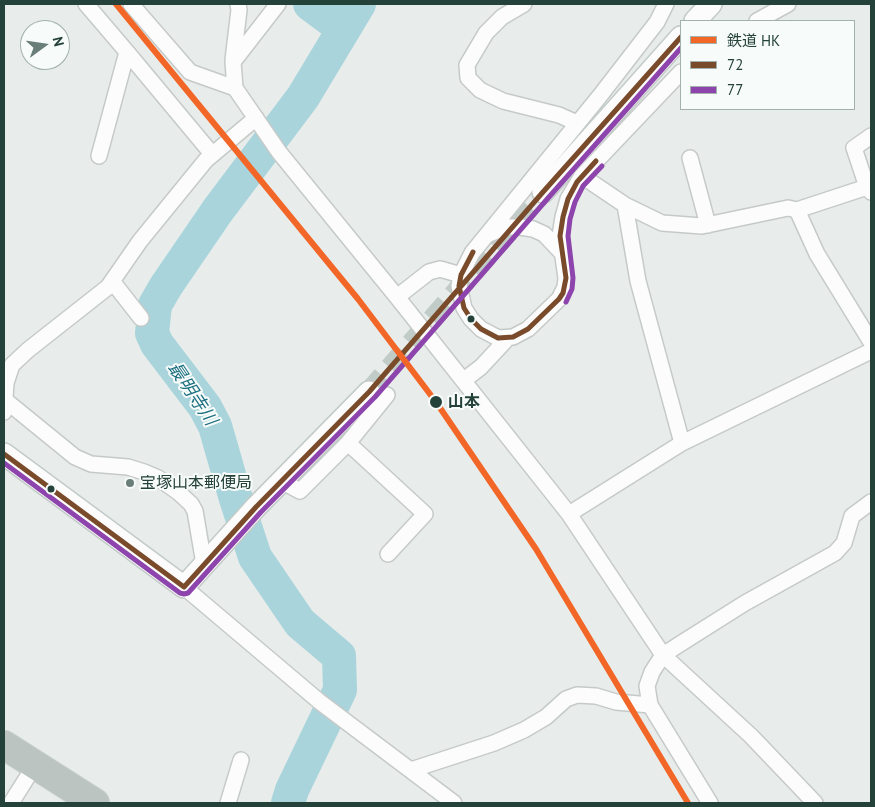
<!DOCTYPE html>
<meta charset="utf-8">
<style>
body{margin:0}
#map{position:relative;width:875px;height:807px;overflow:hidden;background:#e8edeb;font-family:"PT Sans","Noto Sans JP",sans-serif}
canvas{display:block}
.frame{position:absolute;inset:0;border:5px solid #24423a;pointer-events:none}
.legend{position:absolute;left:680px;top:20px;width:175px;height:90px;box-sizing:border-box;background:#f7fbf9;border:1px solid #a3b1ad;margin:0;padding:6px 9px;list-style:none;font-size:15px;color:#24423a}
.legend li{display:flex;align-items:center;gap:10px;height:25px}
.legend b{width:25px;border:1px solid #a3b1ad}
.north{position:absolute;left:20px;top:20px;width:50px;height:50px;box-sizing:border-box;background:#f7fbf9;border:1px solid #a3b1ad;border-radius:50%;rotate:76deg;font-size:14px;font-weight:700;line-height:20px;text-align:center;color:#24423a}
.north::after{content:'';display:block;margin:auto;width:18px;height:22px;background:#697e78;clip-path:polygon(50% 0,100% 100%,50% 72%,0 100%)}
</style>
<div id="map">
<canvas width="875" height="807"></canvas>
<div class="frame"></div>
<ul class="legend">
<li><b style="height:6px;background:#f26627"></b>鉄道 HK</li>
<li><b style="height:6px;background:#7a4b2a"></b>72</li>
<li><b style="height:6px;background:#8e44ad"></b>77</li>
</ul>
<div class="north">N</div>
</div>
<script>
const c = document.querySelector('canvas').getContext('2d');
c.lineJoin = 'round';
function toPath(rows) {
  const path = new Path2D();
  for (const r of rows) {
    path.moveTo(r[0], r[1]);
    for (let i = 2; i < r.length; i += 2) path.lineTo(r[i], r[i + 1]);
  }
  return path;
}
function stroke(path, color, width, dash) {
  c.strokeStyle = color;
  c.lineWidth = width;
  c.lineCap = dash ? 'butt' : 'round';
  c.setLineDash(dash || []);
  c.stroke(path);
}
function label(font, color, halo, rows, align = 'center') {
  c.font = font + ' "PT Sans","Noto Sans JP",sans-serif';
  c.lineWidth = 4;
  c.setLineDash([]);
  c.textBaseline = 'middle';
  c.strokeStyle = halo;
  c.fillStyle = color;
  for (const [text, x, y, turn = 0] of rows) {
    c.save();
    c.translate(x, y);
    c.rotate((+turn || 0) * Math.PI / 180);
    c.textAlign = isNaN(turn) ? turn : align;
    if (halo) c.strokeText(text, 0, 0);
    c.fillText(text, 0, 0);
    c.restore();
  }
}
const river = toPath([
 [310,4,344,29],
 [288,803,292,790,340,690,339,656,300,623,255,557,236,499,215,426,205,407,157,344,152,333,155,305,166,286,218,210,303,97,359,4]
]);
const secondaryTunnel = toPath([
 [369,392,543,192]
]);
const street = toPath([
 [86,4,127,52,99,156],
 [131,4,190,72,235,88],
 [278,4,233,62,235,88,279,152,397,297,569,514,663,655,751,736,815,803],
 [524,4,502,17,486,33,467,65,468,78,480,90,503,101,559,115,577,123],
 [666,4,657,22,599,97,472,253,461,275,459,286,464,308,471,319,481,329,498,338,513,337,528,329,559,299,565,287,566,278,560,236,563,217,568,199,582,176,681,72],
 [757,21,788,4],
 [127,52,212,154],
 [233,60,239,10,238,4],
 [871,136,854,148,867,187,871,192],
 [690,158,708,225],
 [582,176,625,205,662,223,702,226,788,208,797,210,817,254,871,342],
 [625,205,638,281,682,443],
 [797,210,867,187],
 [489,234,506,227,520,227,533,229,544,234,563,254],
 [112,281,141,318],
 [397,297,429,272,440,269,461,275],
 [464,380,481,367,507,339],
 [5,400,75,457,91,464,128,467,144,472,158,478,178,492,191,504,195,511,204,564],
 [4,412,6,383,12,365,28,350,108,287,140,241,206,160,256,118],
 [348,443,425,514,388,554],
 [281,481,300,491,348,443,387,395],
 [569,514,682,443,871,351],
 [184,587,320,702,454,803],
 [411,770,494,743,524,730,546,717,566,699,577,695,596,696,616,702,650,705],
 [11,803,35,765],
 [228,803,241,760],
 [710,803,650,705,647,686,652,672,663,655,680,644,745,603,835,553,844,543,852,516,871,502]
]);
const secondary = toPath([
 [695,21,711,4],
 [543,192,681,37],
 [4,454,184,587,256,507,369,392]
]);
const highway = toPath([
 [4,745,95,803]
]);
const bus1 = toPath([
 [473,252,461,275,459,286,464,308,471,319,481,329,498,338,513,337,528,329,559,299,563,293,566,278,560,236,563,217,568,199,577,182,596,161],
 [4,454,184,587,256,507,369,392,543,192,681,37]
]);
const bus2 = toPath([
 [566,302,572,289,573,278,568,236,570,219,575,202,583,186,602,166],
 [4,463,180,593,184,594,188,593,261,512,375,397,549,197,681,48]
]);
const rail1 = toPath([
 [116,4,358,299,436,402,536,549,688,803]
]);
const markers = [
 [471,319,4.5,"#24423a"],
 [436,402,7,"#24423a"],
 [130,483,5,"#697e78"],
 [51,489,4.5,"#24423a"]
];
const stopNames = [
 ["山本",448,402]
];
const poiNames = [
 ["宝塚山本郵便局",140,483]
];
const waterNames = [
 ["最明寺川",192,394,56]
];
stroke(river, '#a9d4db', 34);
stroke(secondaryTunnel, '#c1cbc8', 21, [21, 11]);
stroke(street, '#c5cac8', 18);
stroke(secondary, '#c3cbc8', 24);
stroke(highway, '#c3ccc9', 30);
stroke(street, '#fcfcfc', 15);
stroke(secondary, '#fcfcfc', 21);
stroke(highway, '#bcc4c2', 28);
stroke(bus1, '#7a4b2a', 5);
stroke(bus2, '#8e44ad', 5);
stroke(rail1, '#f26627', 6);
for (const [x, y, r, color] of markers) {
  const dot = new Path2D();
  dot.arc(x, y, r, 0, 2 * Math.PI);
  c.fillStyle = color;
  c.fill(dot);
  stroke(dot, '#f7fbf9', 2);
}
label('bold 16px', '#24423a', '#f7fbf9', stopNames, 'left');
label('16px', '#24423a', '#f7fbf9', poiNames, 'left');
label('italic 18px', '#1c6f80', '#f7fbf9', waterNames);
</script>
